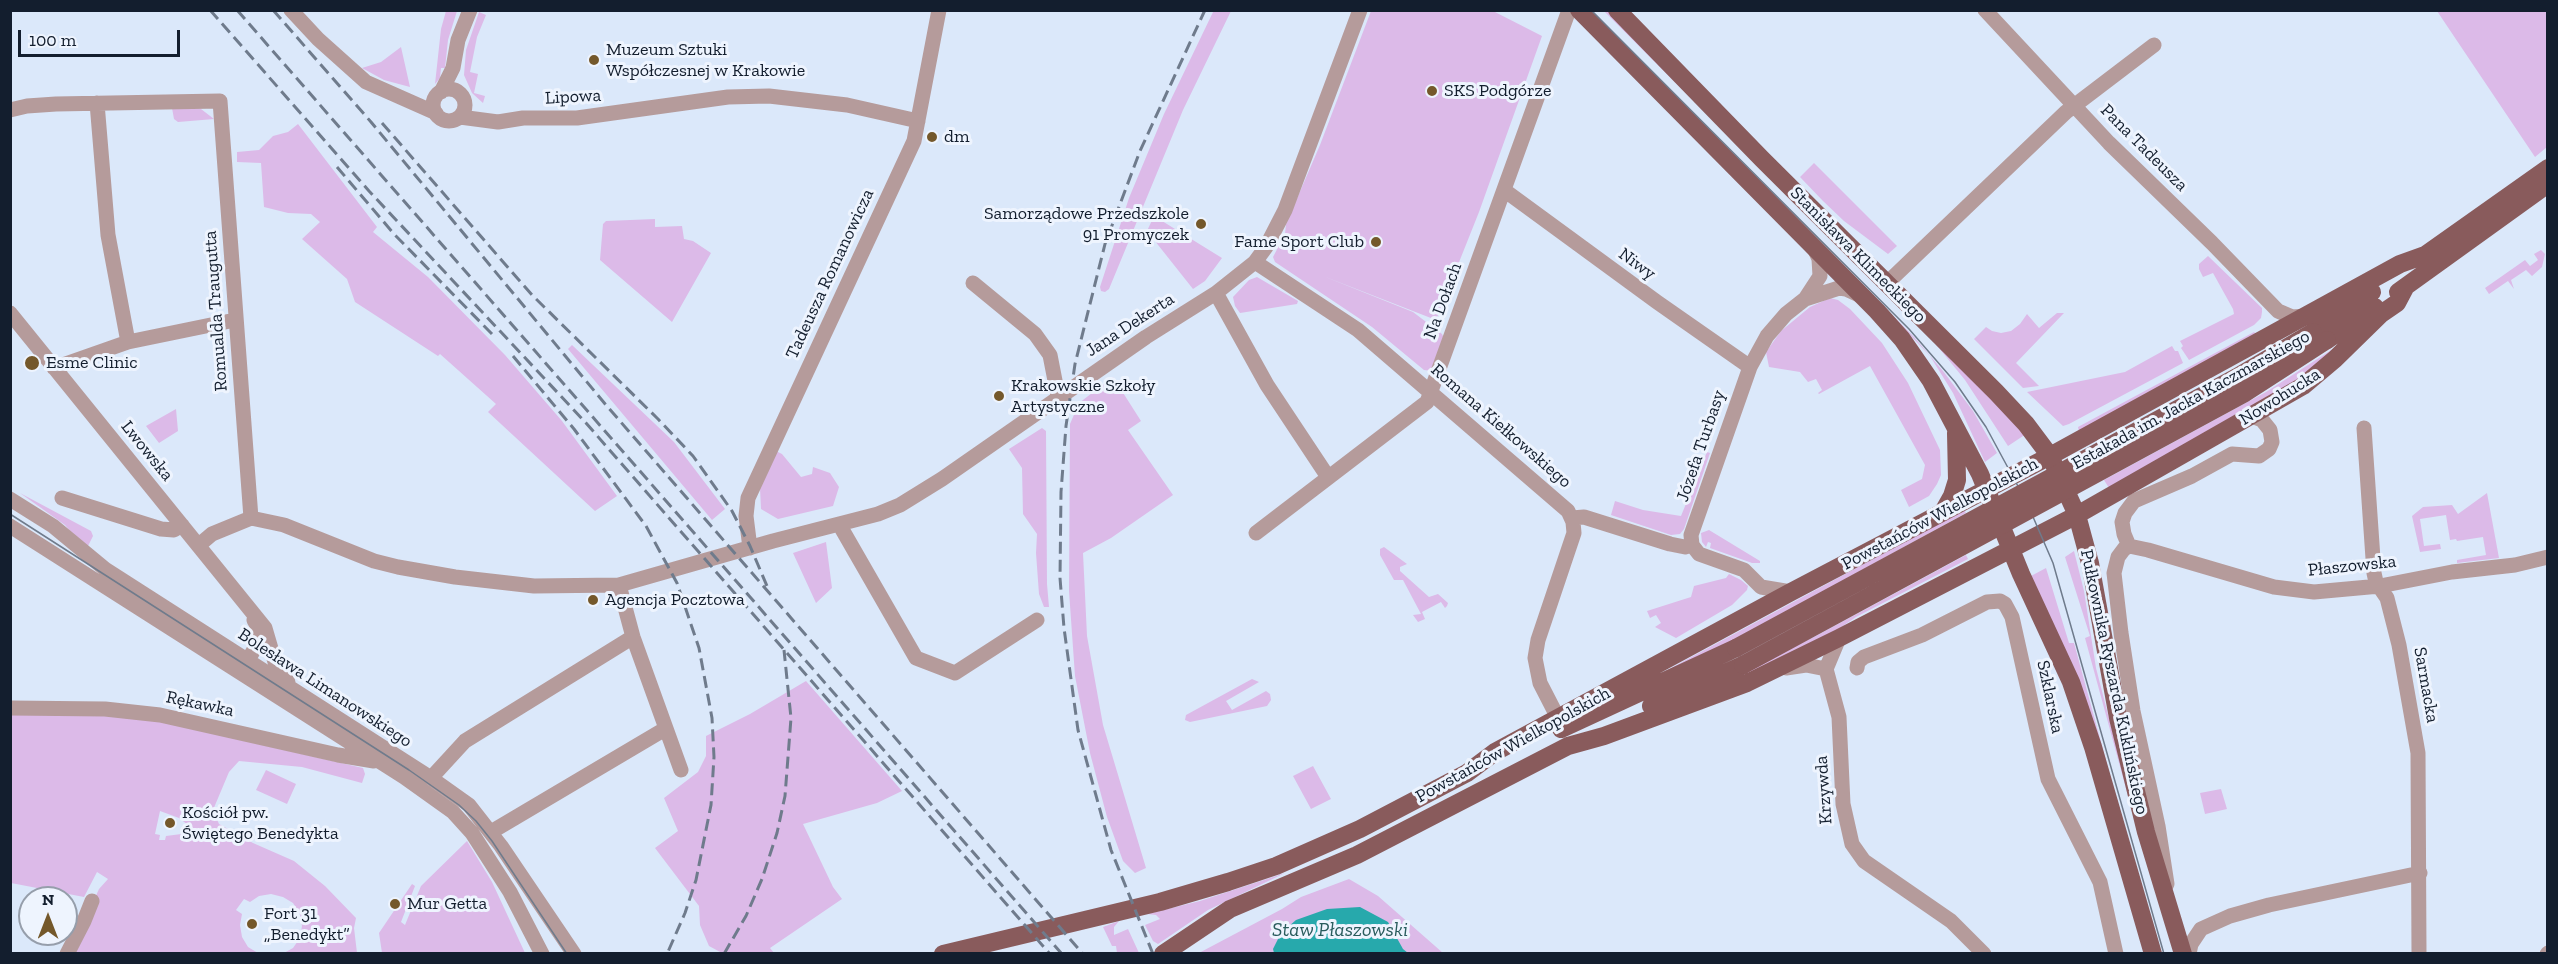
<!DOCTYPE html>
<meta charset="utf-8">
<style>
body{margin:0}
#map{position:relative;width:2558px;height:964px;overflow:hidden;background:#dbe8fa;font-family:"Zilla Slab",serif}
canvas{display:block}
.frame{position:absolute;inset:0;border:12px solid #131e2e;pointer-events:none}
.north{position:absolute;left:18px;top:886px;width:60px;height:60px;box-sizing:border-box;background:#eef4fe;border:2px solid #969eab;border-radius:50%;rotate:0deg;font-size:16px;font-weight:700;line-height:24px;text-align:center;color:#131e2e}
.north::after{content:'';display:block;margin:auto;width:21px;height:27px;background:#74582b;clip-path:polygon(50% 0,100% 100%,50% 72%,0 100%)}
.scale{position:absolute;left:18px;top:30px;width:162px;height:27px;box-sizing:border-box;border:3px solid #131e2e;border-top:0;padding-left:8px;font-size:18px;line-height:21px;white-space:nowrap;color:#131e2e;-webkit-text-stroke:4px #eef4fe;paint-order:stroke}
</style>
<div id="map">
<canvas width="2558" height="964"></canvas>
<div class="frame"></div>
<div class="north">N</div>
<div class="scale">100 m</div>
</div>
<script>
const c = document.querySelector('canvas').getContext('2d');
c.lineJoin = 'round';
function fillPath(path, color) {
  c.fillStyle = color;
  c.fill(path, 'evenodd');
}
function toPath(rows) {
  const path = new Path2D();
  for (const r of rows) {
    if (r.length === 3) {
      path.moveTo(r[0] + r[2], r[1]);
      path.arc(r[0], r[1], r[2], 0, 2 * Math.PI);
      continue;
    }
    path.moveTo(r[0], r[1]);
    for (let i = 2; i < r.length; i += 2) path.lineTo(r[i], r[i + 1]);
  }
  return path;
}
function stroke(path, color, width, dash) {
  c.strokeStyle = color;
  c.lineWidth = width;
  c.lineCap = dash ? 'butt' : 'round';
  c.setLineDash(dash || []);
  c.stroke(path);
}
function label(font, color, halo, rows, align = 'center') {
  c.font = font + ' "Zilla Slab",serif';
  c.lineWidth = 6;
  c.setLineDash([]);
  c.textBaseline = 'middle';
  c.strokeStyle = halo;
  c.fillStyle = color;
  for (const [text, x, y, turn = 0] of rows) {
    c.save();
    c.translate(x, y);
    c.rotate((+turn || 0) * Math.PI / 180);
    c.textAlign = isNaN(turn) ? turn : align;
    if (halo) c.strokeText(text, 0, 0);
    c.fillText(text, 0, 0);
    c.restore();
  }
}
const green = toPath([
 [1214,10,1231,11,1183,110,1109,289,1105,292,1101,291,1100,287,1129,198,1164,114],
 [446,11,457,11,448,40,445,68,441,68,440,78,435,84,441,29],
 [1371,11,1493,11,1542,36,1479,212,1436,320,1323,276,1413,312,1442,334,1444,338,1432,371,1424,370,1372,327,1275,262,1273,257,1285,234,1286,224,1320,145],
 [1604,11,1609,11,2026,434,2008,446,1965,380,1934,342],
 [2437,11,2547,11,2547,147,2535,157],
 [479,12,486,15,477,37,470,72,478,74,474,93,485,96,483,103,472,93,464,75,466,50],
 [401,47,410,87,384,80,362,68,381,62],
 [172,108,201,109,214,119,178,122,174,119],
 [298,124,377,227,373,232,428,277,505,355,562,421,617,496,595,511,488,412,496,404,440,354,438,356,355,302,347,279,302,239,320,222,311,214,288,213,264,207,261,163,237,162,237,152,259,150,273,136,288,132],
 [1814,163,1897,246,1888,254,1844,221,1823,201,1800,177],
 [1154,216,1222,258,1205,281,1193,289,1147,231],
 [655,219,655,227,682,226,684,239,693,241,711,253,672,322,600,260,603,224,606,221],
 [2541,250,2545,254,2542,267,2532,276,2526,270,2511,280,2514,289,2508,281,2489,294,2485,288,2525,260,2530,266,2538,260,2534,254],
 [2208,256,2262,308,2262,312,2261,318,2254,325,2189,360,2181,348,2183,346,2180,341,2234,314,2233,309,2213,273,2203,277,2199,269,2199,264],
 [1849,271,1914,337,1943,371,1973,411,1997,453,1985,462,1953,393,1930,356],
 [1257,277,1298,301,1297,304,1240,313,1235,306,1233,297,1249,280],
 [1830,298,1838,300,1850,309,1882,343,1908,383,1940,450,1941,475,1937,484,1929,496,1909,507,1901,490,1922,479,1925,465,1870,366,1819,394,1818,393,1822,390,1816,379,1808,382,1800,372,1769,367,1766,352,1781,331,1810,307],
 [2057,313,2064,313,2016,363,2039,386,2023,388,1974,339,1986,327,1992,331,2001,333,2011,331,2020,324,2027,314,2039,328],
 [2254,332,2257,335,2079,432,2078,427],
 [572,345,674,442,725,509,712,520,568,349],
 [2172,346,2175,351,2178,351,2183,363,2069,424,2063,426,2027,392,2125,372],
 [2336,347,2296,383,2109,488,2104,480,2266,392],
 [1113,377,1141,421,1128,430,1173,495,1111,538,1083,553,1087,636,1103,725,1146,868,1135,873,1123,861,1107,817,1090,753,1075,676,1069,591,1070,424,1079,403],
 [176,409,178,431,159,443,146,426],
 [1042,428,1046,431,1047,584,1049,607,1044,607,1039,594,1036,553,1037,534,1023,514,1022,468,1009,449],
 [776,451,782,454,801,477,812,474,813,467,830,473,839,487,833,506,778,519,761,509,760,488],
 [1707,452,1710,453,1684,529,1680,534,1671,535,1611,515,1615,501,1643,510,1681,516],
 [20,493,91,531,93,536,86,550,65,525],
 [2487,493,2499,558,2457,563,2457,560,2486,555,2483,537,2457,541,2456,539,2450,540,2446,515,2420,519,2424,546,2440,544,2441,549,2420,552,2412,516,2423,507,2452,505,2458,514],
 [1964,510,1966,513,1733,641,1658,675],
 [1709,530,1760,561,1760,563,1752,563,1710,548,1711,543,1708,542,1706,547,1702,542,1701,533],
 [826,542,832,588,816,603,793,553],
 [1384,547,1407,564,1400,567,1400,571,1429,597,1438,594,1448,603,1447,606,1445,608,1441,602,1422,612,1425,619,1418,622,1413,615,1421,614,1403,580,1394,580,1380,555,1380,549],
 [2074,551,2084,591,2096,668,2146,862,2085,638,2090,636,2065,557],
 [1966,555,1968,559,1856,617,1821,641,1682,702,1814,637],
 [2046,568,2069,643,2074,643,2132,856,2031,576],
 [1729,574,1741,580,1748,586,1747,590,1732,605,1676,638,1655,627,1661,623,1656,615,1650,618,1647,611,1691,597,1694,586,1726,578],
 [1252,679,1259,682,1226,701,1232,710,1266,691,1270,694,1271,700,1267,706,1190,722,1185,720,1186,715],
 [806,681,902,791,877,803,803,824,833,887,842,899,770,948,774,953,722,953,709,946,700,925,699,906,655,848,678,831,664,798,698,772,706,756,706,736,750,714],
 [39,712,145,718,363,768,365,774,362,783,302,767,239,761,229,772,213,810,219,824,253,843,294,861,325,886,356,918,354,928,357,953,284,953,293,948,300,938,302,926,300,914,293,903,283,897,271,894,259,896,250,902,244,899,236,910,242,914,240,925,242,937,248,947,258,953,70,953,99,889,108,879,97,872,84,897,11,883,10,714],
 [160,811,179,818,188,825,189,833,166,836,165,840,159,840,160,835,155,834],
 [1313,766,1331,799,1311,809,1293,776],
 [266,770,296,784,287,804,256,790],
 [2221,789,2227,809,2205,814,2200,793],
 [467,841,492,882,525,953,382,953,379,933,412,884,415,886,401,922,405,925,421,886],
 [1285,873,1208,910,1158,944,1153,941,1145,925,1160,919,1156,915,1147,914,1200,901],
 [1349,879,1378,896,1443,953,1197,954,1282,909,1301,897],
 [1119,921,1114,927,1114,935,1128,929,1139,953,1117,953,1116,946,1112,946,1103,927]
]);
const water = toPath([
 [1360,907,1388,922,1403,949,1408,953,1274,953,1273,949,1281,933,1296,920,1327,909]
]);
const minor = toPath([
 [291,10,318,39,366,82,436,113],
 [1985,10,2109,143,2212,243,2278,311,2292,317,2307,316],
 [449,105,16],
 [441,92,453,68,458,40,470,10],
 [97,103,108,235,128,342],
 [10,110,27,106,56,104,220,101,251,518],
 [460,117,498,122,523,118,577,118,728,97,769,96,847,105,918,121],
 [1504,190,1657,302,1750,367],
 [1255,262,1358,330,1568,511,1573,522,1574,533,1538,640,1535,658,1540,683,1558,718],
 [973,283,1035,334,1050,355,1058,396],
 [1886,284,2066,112,2154,45],
 [1216,293,1267,385,1328,477],
 [1805,299,1820,276,1819,259,1814,248],
 [10,313,265,628,277,669,288,682],
 [54,368,128,342,235,320],
 [2364,428,2374,573,2376,582,2387,598,2399,645,2418,753,2419,954],
 [62,498,161,529,174,530,182,525],
 [10,499,53,526,105,569,431,778,469,805,501,846,574,954],
 [1572,518,1584,517,1670,544,1685,547,1692,545],
 [839,524,916,658,955,673,1037,620],
 [10,526,404,777,453,812,472,833,510,892,542,954],
 [1256,533,1427,402,1569,10],
 [199,545,212,534,251,518,284,525,374,561,398,567,455,577,534,586,619,585,773,541,878,514,900,505,942,479,1146,337,1216,293,1255,262,1266,247,1285,210,1360,10],
 [2129,546,2124,534,2122,522,2125,513,2134,501,2192,476,2232,454,2259,456,2269,449,2272,442,2270,430,2262,420,2252,416],
 [750,548,746,516,748,498,914,141,939,10],
 [619,585,633,637,681,770],
 [1791,592,1761,587,1744,570,1699,554,1692,545,1691,535,1750,367,1767,336,1786,314,1805,299,1839,288,1846,289,1861,296],
 [1839,638,1826,669,1839,717,1843,804,1852,844,1864,861,1951,921,1984,954],
 [247,668,248,660,255,648,259,629,254,620],
 [1786,668,1806,665,1826,669],
 [1857,668,1858,662,1864,657,1922,635,1987,602,2000,601,2005,604,2012,617,2048,779,2100,882,2116,954],
 [10,708,105,709,160,715,338,755,374,761],
 [431,778,465,741,633,637],
 [491,832,665,729],
 [2167,884,2158,826,2133,711,2121,633,2114,573,2118,557,2124,549,2129,546,2148,550,2274,587,2314,592,2380,586,2452,572,2515,565,2548,557],
 [67,954,84,921,92,901],
 [2189,954,2191,944,2201,929,2230,916,2269,905,2420,873],
 [2547,954,2548,953]
]);
const major = toPath([
 [1579,10,1877,311,1902,339,1931,381,1980,474,2021,574,2071,682,2093,747,2153,954],
 [1617,10,1762,159,1996,392,2026,424,2050,456,2077,515,2090,563,2118,718,2146,832,2183,954],
 [2398,292,2548,184],
 [2313,332,2372,292],
 [2327,340,2375,307],
 [1943,512,1952,496,1957,480,1956,433],
 [1651,706,1743,665],
 [1561,729,1736,648],
 [943,954,1160,902,1228,882,1276,866,1360,829,1467,773,1495,752,1791,592,2050,456,2400,264,2425,255,2548,168],
 [1163,954,1230,909,1357,855,1568,746,1604,736,1747,683,1839,638,2077,515,2303,386,2335,359,2381,314,2397,303,2406,286]
]);
const tram = toPath([
 [1591,10,1909,329,1955,382,1986,427,2027,503,2053,563,2164,954],
 [10,514,409,770,459,805,476,821,492,841,567,954]
]);
const rail = toPath([
 [210,10,369,191,586,423,1050,954],
 [237,10,1062,954],
 [273,10,371,122,606,405,1083,954],
 [382,123,532,295,658,419,693,456,732,511,750,546,767,586],
 [337,167,394,234,492,334],
 [513,356,574,429,646,526,677,583,699,648,712,718,714,757,711,805,696,880,685,913,667,954],
 [724,954,746,916,762,879,777,833,785,796,791,718,784,650],
 [1153,954,1111,850,1078,730,1064,628,1060,578,1061,492,1066,426,1075,364,1105,244,1140,151,1205,10]
]);
const majorBridge = toPath([
 [1736,648,2237,377,2313,332],
 [1743,665,2245,393,2327,340]
]);
const markers = [
 [594,60,6,"#74582b"],
 [1432,91,6,"#74582b"],
 [932,137,6,"#74582b"],
 [1201,224,6,"#74582b"],
 [1376,242,6,"#74582b"],
 [32,363,8,"#74582b"],
 [999,396,6,"#74582b"],
 [593,600,6,"#74582b"],
 [170,823,6,"#74582b"],
 [395,904,6,"#74582b"],
 [252,924,6,"#74582b"]
];
const poiNames = [
 ["Muzeum Sztuki",606,50],
 ["Współczesnej w Krakowie",606,71],
 ["SKS Podgórze",1444,91],
 ["dm",944,137],
 ["Samorządowe Przedszkole",1189,214,"right"],
 ["91 Promyczek",1189,235,"right"],
 ["Fame Sport Club",1364,242,"right"],
 ["Esme Clinic",46,363],
 ["Krakowskie Szkoły",1011,386],
 ["Artystyczne",1011,407],
 ["Agencja Pocztowa",605,600],
 ["Kościół pw.",182,813],
 ["Świętego Benedykta",182,834],
 ["Mur Getta",407,904],
 ["Fort 31",264,914],
 ["„Benedykt”",264,935]
];
const streetNames = [
 ["Lipowa",573,97,-3],
 ["Pana Tadeusza",2144,148,45],
 ["Stanisława Klimeckiego",1858,255,45],
 ["Niwy",1637,264,36],
 ["Tadeusza Romanowicza",830,274,-65],
 ["Na Dołach",1443,301,-70],
 ["Romualda Traugutta",216,311,-94],
 ["Jana Dekerta",1130,325,-33],
 ["Nowohucka",2280,397,-32],
 ["Estakada im. Jacka Kaczmarskiego",2191,400,-29],
 ["Romana Kiełkowskiego",1501,426,41],
 ["Józefa Turbasy",1701,446,-71],
 ["Lwowska",147,451,51],
 ["Powstańców Wielkopolskich",1940,514,-28],
 ["Płaszowska",2352,566,-6],
 ["Pułkownika Ryszarda Kuklińskiego",2114,682,78],
 ["Sarmacka",2426,685,80],
 ["Bolesława Limanowskiego",325,688,33],
 ["Szklarska",2050,697,78],
 ["Rękawka",200,704,12],
 ["Powstańców Wielkopolskich",1513,745,-29],
 ["Krzywda",1824,790,-94]
];
const waterNames = [
 ["Staw Płaszowski",1340,930]
];
fillPath(green, '#dcbae8');
fillPath(water, '#27a9ac');
stroke(minor, '#b59b9b', 15);
stroke(major, '#895b5c', 18);
stroke(tram, '#6f7b8c', 1.5);
stroke(rail, '#6f7b8c', 3, [12, 6]);
stroke(majorBridge, '#895b5c', 18);
for (const [x, y, r, color] of markers) {
  const dot = new Path2D();
  dot.arc(x, y, r, 0, 2 * Math.PI);
  c.fillStyle = color;
  c.fill(dot);
  stroke(dot, '#eef4fe', 2);
}
label('18px', '#131e2e', '#eef4fe', poiNames, 'left');
label('18px', '#131e2e', '#eef4fe', streetNames);
label('italic 20px', '#295c5d', '#eef4fe', waterNames);
</script>
